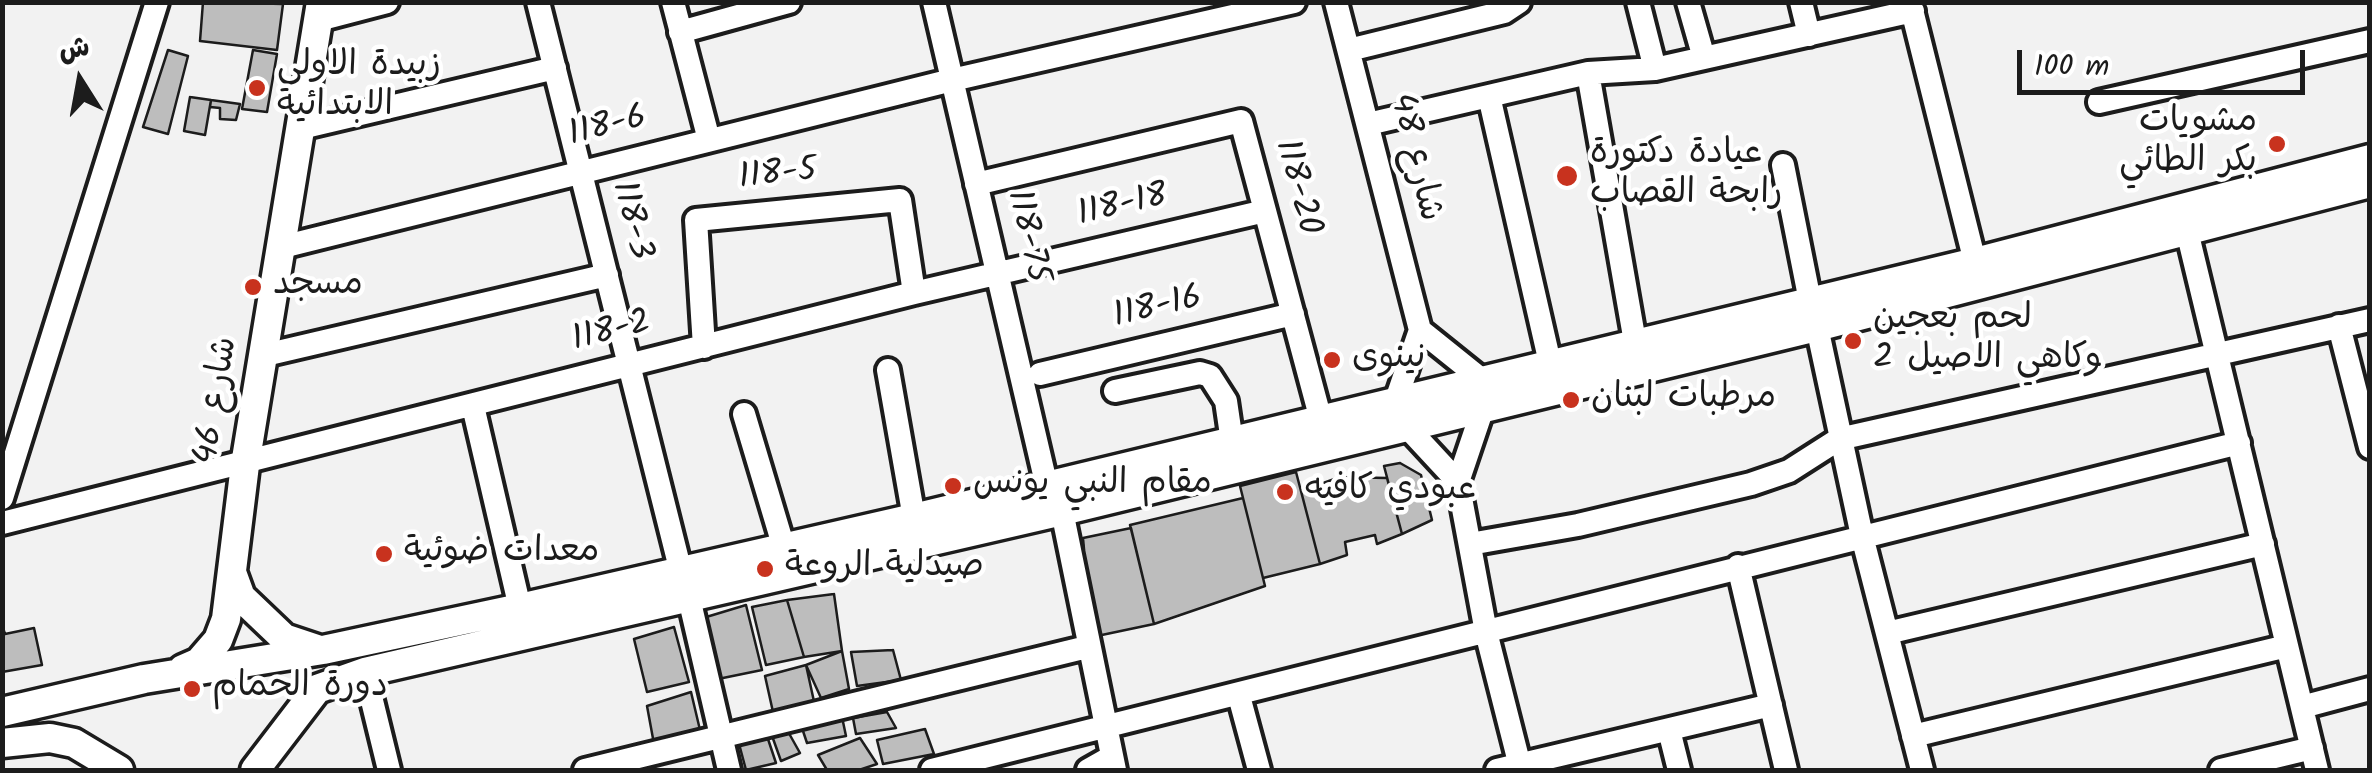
<!DOCTYPE html>
<meta charset="utf-8">
<style>
body{margin:0}
#map{position:relative;width:2372px;height:773px;overflow:hidden;background:#f2f2f2;font-family:Kalam,"Playpen Sans Arabic",sans-serif}
canvas{display:block}
.frame{position:absolute;inset:0;border:5px solid #1c1c1c;pointer-events:none}
.north{position:absolute;left:30px;top:30px;width:100px;height:100px;-webkit-text-stroke:8px #fff;paint-order:stroke;rotate:349deg;font-size:28px;font-weight:700;line-height:40px;text-align:center;color:#1c1c1c}
.north::after{content:'';display:block;margin:auto;width:35px;height:45px;background:#1c1c1c;clip-path:polygon(50% 0,100% 100%,50% 72%,0 100%)}
.scale{position:absolute;left:2017px;top:50px;width:288px;height:45px;box-sizing:border-box;border:5px solid #1c1c1c;border-top:0;padding-left:12px;font-size:30px;line-height:35px;white-space:nowrap;color:#1c1c1c;-webkit-text-stroke:8px #fff;paint-order:stroke}
</style>
<div id="map">
<canvas width="2372" height="773"></canvas>
<div class="frame"></div>
<div class="north">ش</div>
<div class="scale">100 m</div>
</div>
<script>
const c = document.querySelector('canvas').getContext('2d');
c.lineJoin = 'round';
function fillPath(path, color) {
  c.fillStyle = color;
  c.fill(path, 'evenodd');
}
function toPath(rows) {
  const path = new Path2D();
  for (const r of rows) {
    path.moveTo(r[0], r[1]);
    for (let i = 2; i < r.length; i += 2) path.lineTo(r[i], r[i + 1]);
  }
  return path;
}
function stroke(path, color, width, dash) {
  c.strokeStyle = color;
  c.lineWidth = width;
  c.lineCap = dash ? 'butt' : 'round';
  c.setLineDash(dash || []);
  c.stroke(path);
}
function label(font, color, halo, rows, align = 'center') {
  c.font = font + ' Kalam,"Playpen Sans Arabic",sans-serif';
  c.lineWidth = 9;
  c.setLineDash([]);
  c.textBaseline = 'middle';
  c.strokeStyle = halo;
  c.fillStyle = color;
  for (const [text, x, y, turn = 0] of rows) {
    c.save();
    c.translate(x, y);
    c.rotate((+turn || 0) * Math.PI / 180);
    c.textAlign = isNaN(turn) ? turn : align;
    if (halo) c.strokeText(text, 0, 0);
    c.fillText(text, 0, 0);
    c.restore();
  }
}
const building = toPath([
 [203,2,283,4,277,50,200,41,203,2],
 [168,50,188,56,168,134,143,127,168,50],
 [253,50,277,54,267,112,242,109,253,50],
 [190,97,211,100,205,135,184,131,190,97],
 [211,100,240,104,236,120,220,119,220,108,210,107,211,100],
 [1400,463,1421,475,1432,520,1402,534,1384,466,1400,463],
 [1296,472,1320,564,1263,578,1240,486,1296,472],
 [1340,477,1387,478,1402,534,1377,544,1375,535,1345,542,1347,555,1320,564,1301,491,1340,477],
 [1243,498,1265,586,1154,624,1130,525,1243,498],
 [1131,528,1154,624,1097,636,1075,564,1084,549,1083,538,1131,528],
 [834,594,842,651,804,657,787,600,834,594],
 [787,600,804,657,766,665,752,607,787,600],
 [746,605,762,670,718,679,703,618,746,605],
 [2,625,5,634,34,628,42,665,2,672,2,625],
 [674,627,689,682,647,692,634,639,674,627],
 [893,650,901,680,857,686,851,652,893,650],
 [842,651,849,689,821,698,806,665,842,651],
 [806,665,815,706,773,712,765,676,806,665],
 [691,692,700,730,654,744,647,706,691,692],
 [887,712,896,728,856,734,853,718,887,712],
 [842,717,846,736,807,743,801,725,842,717],
 [786,728,800,753,781,761,771,733,786,728],
 [925,729,934,754,883,764,877,740,925,729],
 [766,733,776,763,746,770,738,740,766,733],
 [860,738,877,764,859,770,827,770,818,755,860,738]
]);
const minor = toPath([
 [538,2,681,572],
 [673,2,709,140],
 [934,2,1047,487],
 [1336,2,1420,330],
 [1638,2,1655,69],
 [1688,2,1704,58],
 [1801,2,1809,35],
 [1910,2,1975,262],
 [318,20,387,2],
 [680,32,789,2],
 [1349,50,1504,12,1519,2],
 [1588,73,1635,342],
 [1489,96,1550,363],
 [2099,102,2370,41],
 [1368,124,1588,73,1655,69,1913,11],
 [301,128,555,68],
 [1783,165,1810,301],
 [976,184,1241,121,1321,420],
 [2187,231,2317,770],
 [282,247,952,80,1294,2],
 [2339,326,2370,447],
 [1817,327,1862,536,1922,770],
 [1420,330,1481,379],
 [704,347,696,220,900,200,914,293],
 [265,355,607,275],
 [888,370,914,518],
 [1040,374,1293,314],
 [1115,391,1200,373,1210,376,1226,401,1232,442],
 [1396,400,1420,330],
 [473,406,520,608],
 [1483,408,1458,482,1486,632,1521,770],
 [744,414,784,548],
 [1407,427,1458,482],
 [2,498,157,2],
 [1062,511,1115,770],
 [2,523,914,293,1265,211],
 [1470,544,1578,525,1751,484,1789,471,1839,439,2370,320],
 [1738,566,1786,770],
 [689,598,729,770],
 [1887,633,2263,544],
 [365,672,389,770],
 [1239,696,1259,770],
 [2302,707,2370,689],
 [1669,730,1679,770],
 [1913,736,2287,646],
 [585,770,1087,647],
 [932,770,2239,443],
 [1088,770,1111,757],
 [1497,770,1771,705],
 [2221,770,2312,748]
]);
const major = toPath([
 [233,575,241,597,284,638,317,649],
 [183,669,199,662,218,640,226,619,245,465,321,2],
 [2,712,144,679,323,650,520,608,914,518,1975,262,2370,159],
 [2,743,50,738,74,743,119,770],
 [255,770,317,689,365,672,1062,511,1817,327,2370,183]
]);
const markers = [
 [257,88,10,"#c8321e"],
 [2277,144,10,"#c8321e"],
 [1567,176,12,"#c8321e"],
 [253,287,10,"#c8321e"],
 [1853,341,10,"#c8321e"],
 [1332,360,10,"#c8321e"],
 [1571,400,10,"#c8321e"],
 [953,486,10,"#c8321e"],
 [1285,492,10,"#c8321e"],
 [384,554,10,"#c8321e"],
 [765,569,10,"#c8321e"],
 [192,689,10,"#c8321e"]
];
const poiNames = [
 ["زبيدة الاولى",277,68],
 ["الابتدائية",277,108],
 ["مشويات",2257,124,"right"],
 ["بكر الطائي",2257,164,"right"],
 ["عيادة دكتورة",1590,156],
 ["رابحة القصاب",1590,196],
 ["مسجد",273,287],
 ["لحم بعجين",1873,321],
 ["وكاهي الاصيل 2",1873,361],
 ["نينوى",1352,360],
 ["مرطبات لبنان",1591,400],
 ["مقام النبي يونس",973,486],
 ["عبودي كافيه",1305,492],
 ["معدات ضوئية",404,554],
 ["صيدلية الروعة",785,569],
 ["دورة الحمام",212,689]
];
const streetNames = [
 ["118-6",608,129,-14],
 ["شارع 48",1413,158,76],
 ["118-5",778,177,-6],
 ["118-20",1295,188,75],
 ["118-18",1123,208,-13],
 ["118-3",629,221,76],
 ["118-75",1025,237,77],
 ["118-16",1158,310,-13],
 ["118-2",612,334,-14],
 ["شارع 46",219,401,-81]
];
fillPath(building, '#bdbdbd');
stroke(building, '#1c1c1c', 2.5);
stroke(minor, '#1c1c1c', 30);
stroke(major, '#1c1c1c', 35);
stroke(minor, '#fff', 22);
stroke(major, '#fff', 28);
for (const [x, y, r, color] of markers) {
  const dot = new Path2D();
  dot.arc(x, y, r, 0, 2 * Math.PI);
  c.fillStyle = color;
  c.fill(dot);
  stroke(dot, '#fff', 4);
}
label('35px', '#1c1c1c', '#fff', poiNames, 'left');
label('35px', '#1c1c1c', '#fff', streetNames);
</script>
